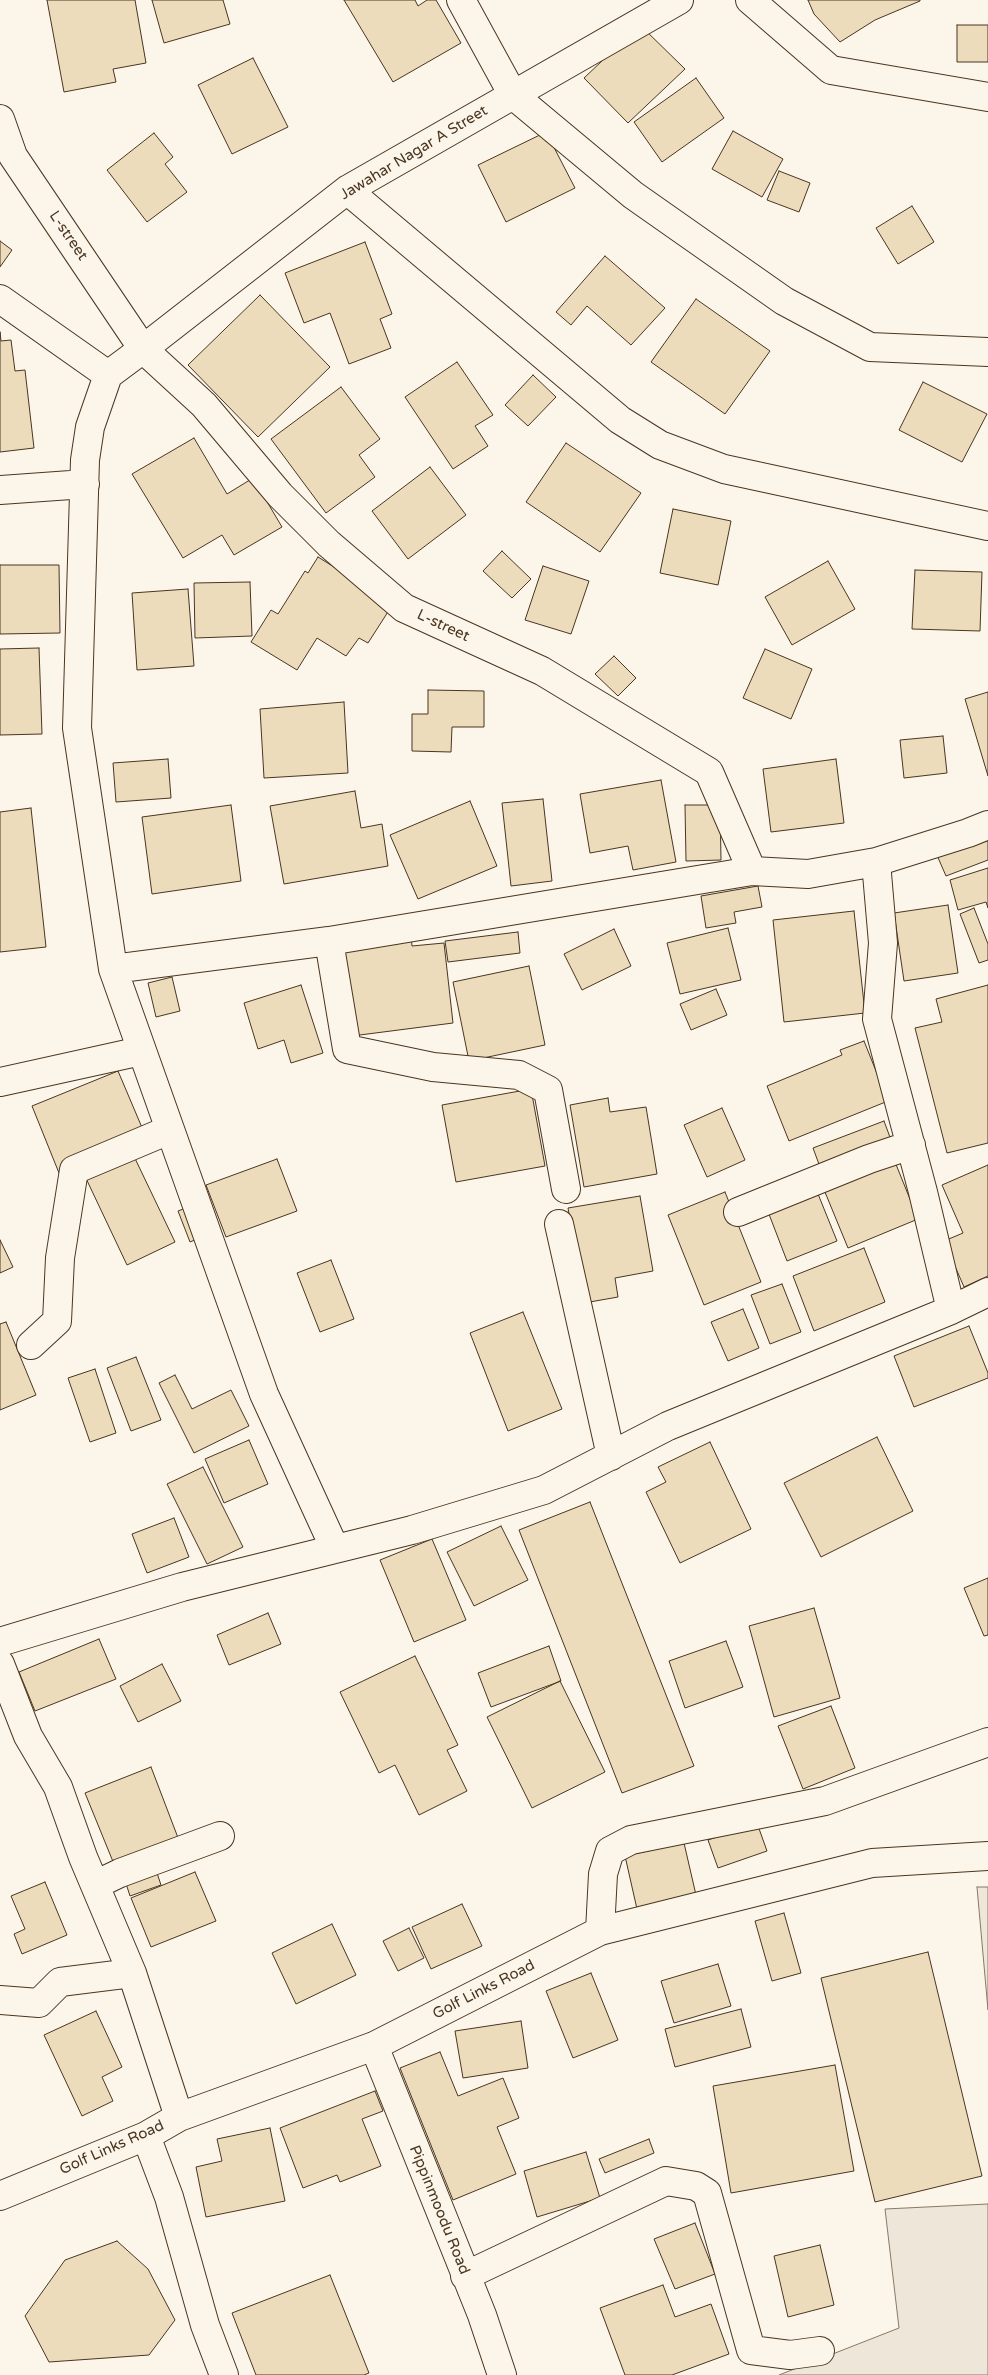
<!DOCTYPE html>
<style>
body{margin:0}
canvas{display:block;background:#fbf6e9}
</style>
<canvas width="988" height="2375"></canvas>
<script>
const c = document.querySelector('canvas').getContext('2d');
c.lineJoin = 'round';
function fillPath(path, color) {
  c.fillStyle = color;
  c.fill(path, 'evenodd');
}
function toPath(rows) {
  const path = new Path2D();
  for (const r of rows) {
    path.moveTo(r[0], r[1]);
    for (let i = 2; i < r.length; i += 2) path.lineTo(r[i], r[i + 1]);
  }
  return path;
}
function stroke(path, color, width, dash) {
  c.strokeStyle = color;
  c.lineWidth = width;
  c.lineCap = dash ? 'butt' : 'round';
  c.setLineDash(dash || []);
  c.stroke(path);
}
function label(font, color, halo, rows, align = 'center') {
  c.font = font + ' "Varela Round",sans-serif';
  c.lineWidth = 4;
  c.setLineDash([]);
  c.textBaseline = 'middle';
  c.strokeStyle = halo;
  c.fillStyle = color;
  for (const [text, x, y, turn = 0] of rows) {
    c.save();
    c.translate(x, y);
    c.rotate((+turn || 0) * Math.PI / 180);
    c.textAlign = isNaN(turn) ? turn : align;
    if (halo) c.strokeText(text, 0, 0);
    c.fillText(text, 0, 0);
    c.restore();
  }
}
const green = toPath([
 [977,1887,988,1887,988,2010,977,1887],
 [988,2204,988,2375,779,2375,899,2328,885,2209,988,2204]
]);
const building = toPath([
 [47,0,135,0,146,63,113,69,116,82,64,92,47,0],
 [152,0,223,0,230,24,164,43,152,0],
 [344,0,415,0,418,6,427,0,436,0,461,43,393,82,344,0],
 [808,0,920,0,920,1,875,20,840,42,814,14,808,0],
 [640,25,685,69,628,123,584,78,640,25],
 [957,25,988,25,988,62,957,62,957,25],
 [253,58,288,127,232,154,198,85,253,58],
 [696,78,724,118,662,162,634,122,696,78],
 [733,131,783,159,762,197,712,169,733,131],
 [546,132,575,188,506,222,478,165,546,132],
 [154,133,173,157,165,164,187,192,147,222,107,170,154,133],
 [779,171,810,183,799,212,767,200,779,171],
 [912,206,934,242,898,264,876,228,912,206],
 [0,241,12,250,0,267,0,241],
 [365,242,392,314,380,319,391,348,349,364,330,313,304,323,285,273,365,242],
 [605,256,665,308,631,345,587,306,571,325,556,312,605,256],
 [260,295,330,367,258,437,188,365,260,295],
 [696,299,770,351,725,414,651,362,696,299],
 [0,332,1,341,11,340,15,371,25,370,34,448,0,452,0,332],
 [457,362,493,415,475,426,488,446,453,469,405,397,457,362],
 [533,375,556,397,528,426,505,405,533,375],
 [923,382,987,414,962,462,899,430,923,382],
 [341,387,380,439,359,455,375,477,326,513,271,439,341,387],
 [194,438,227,494,253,478,282,527,234,555,222,535,183,558,132,474,194,438],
 [566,443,641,493,600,552,526,502,566,443],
 [430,467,466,515,408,559,372,511,430,467],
 [673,509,731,521,718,585,660,573,673,509],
 [502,551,531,579,512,598,483,571,502,551],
 [318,557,393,604,368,643,359,638,346,656,317,638,297,670,251,642,271,610,278,614,305,571,308,573,318,557],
 [828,561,855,609,792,645,765,597,828,561],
 [0,565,59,565,60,633,0,634,0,565],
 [543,566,589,581,571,634,525,620,543,566],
 [915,570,982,572,980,631,912,629,915,570],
 [250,582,252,636,195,638,194,583,250,582],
 [188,589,194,666,137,670,132,593,188,589],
 [39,648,42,734,0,735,0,649,39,648],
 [765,649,812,669,791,719,743,698,765,649],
 [614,656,636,678,618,696,595,674,614,656],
 [428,690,484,691,484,727,452,727,451,752,412,751,412,714,428,714,428,690],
 [988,692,988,776,965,699,988,692],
 [344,702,348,773,264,778,260,709,344,702],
 [943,736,947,773,904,778,900,740,943,736],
 [168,759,171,798,116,802,113,763,168,759],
 [836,759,844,823,771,832,763,769,836,759],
 [661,780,676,862,633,870,628,846,590,853,580,794,661,780],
 [355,791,361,828,382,824,388,866,284,884,270,806,355,791],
 [543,799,552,881,511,886,502,803,543,799],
 [470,801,497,866,418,899,390,835,470,801],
 [231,805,241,881,152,894,142,817,231,805],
 [685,805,720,805,721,860,686,861,685,805],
 [31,808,46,947,0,952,0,812,31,808],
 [988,832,988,860,946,876,936,853,988,832],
 [988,868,988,908,986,902,958,910,950,880,988,868],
 [758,886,762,907,734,912,736,923,706,928,701,896,758,886],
 [948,905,958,973,904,981,894,913,948,905],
 [974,908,988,944,988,960,979,963,960,914,974,908],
 [854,911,865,1013,784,1022,773,920,854,911],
 [728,928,741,980,680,994,667,943,728,928],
 [614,929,631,966,582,990,564,954,614,929],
 [518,932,520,953,448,962,445,941,518,932],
 [411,935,412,946,444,943,453,1023,352,1036,341,946,411,935],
 [529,966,545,1045,469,1061,453,982,529,966],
 [172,977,180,1011,156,1017,148,983,172,977],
 [301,985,323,1053,291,1063,284,1040,258,1049,244,1003,301,985],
 [988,985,988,1143,947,1153,915,1028,942,1022,936,999,988,985],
 [716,989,727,1015,691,1030,680,1004,716,989],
 [864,1041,888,1101,789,1141,767,1086,842,1055,840,1050,864,1041],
 [118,1071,146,1137,59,1173,32,1106,118,1071],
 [531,1089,545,1166,456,1182,442,1105,531,1089],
 [608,1098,610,1112,646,1107,657,1174,584,1187,570,1105,608,1098],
 [722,1108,745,1160,707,1177,684,1125,722,1108],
 [884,1121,894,1148,823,1175,813,1148,884,1121],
 [130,1148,175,1242,127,1265,82,1170,130,1148],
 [891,1152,918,1219,848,1248,820,1180,891,1152],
 [277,1159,297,1211,226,1237,206,1185,277,1159],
 [988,1165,988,1276,964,1287,944,1241,963,1233,942,1185,988,1165],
 [816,1189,837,1241,787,1261,767,1209,816,1189],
 [725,1192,761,1282,704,1305,668,1215,725,1192],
 [640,1196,653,1271,615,1278,618,1297,584,1303,568,1208,640,1196],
 [191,1206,202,1237,190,1242,178,1211,191,1206],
 [0,1240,13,1267,0,1273,0,1240],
 [864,1248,885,1302,814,1331,793,1276,864,1248],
 [331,1260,354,1319,320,1332,297,1273,331,1260],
 [782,1284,801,1332,770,1344,751,1295,782,1284],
 [743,1309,759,1348,728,1361,711,1322,743,1309],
 [523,1312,562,1409,508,1431,470,1333,523,1312],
 [6,1322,36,1395,0,1410,0,1324,6,1322],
 [969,1326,988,1373,988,1378,914,1407,894,1356,969,1326],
 [136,1357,161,1420,131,1431,107,1368,136,1357],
 [95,1369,116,1433,90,1442,68,1378,95,1369],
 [175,1375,192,1409,231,1390,249,1426,194,1453,159,1383,175,1375],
 [877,1437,913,1511,821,1557,784,1483,877,1437],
 [249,1440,268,1484,224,1503,205,1459,249,1440],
 [710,1442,751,1529,680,1563,646,1492,666,1482,658,1467,710,1442],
 [203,1467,243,1547,207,1564,167,1484,203,1467],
 [590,1502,694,1766,622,1793,519,1530,590,1502],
 [174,1518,189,1557,147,1573,132,1534,174,1518],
 [501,1526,528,1580,474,1606,447,1552,501,1526],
 [432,1539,466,1620,414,1642,380,1560,432,1539],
 [988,1578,988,1635,984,1636,964,1588,988,1578],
 [814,1608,840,1698,774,1717,749,1626,814,1608],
 [268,1613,281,1644,229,1665,217,1635,268,1613],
 [99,1639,116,1679,35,1711,19,1672,99,1639],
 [726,1641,743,1687,685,1708,669,1661,726,1641],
 [549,1646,561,1681,491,1707,478,1673,549,1646],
 [415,1656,458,1745,447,1750,467,1791,419,1815,395,1765,379,1773,340,1692,415,1656],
 [162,1664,181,1701,138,1722,120,1686,162,1664],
 [560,1681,605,1772,532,1808,487,1717,560,1681],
 [831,1706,855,1768,803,1789,778,1726,831,1706],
 [151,1767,180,1843,116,1869,85,1793,151,1767],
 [757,1823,767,1851,718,1868,708,1840,757,1823],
 [684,1843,696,1895,637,1909,625,1856,684,1843],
 [154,1864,161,1885,130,1896,123,1874,154,1864],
 [195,1872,216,1921,151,1947,131,1898,195,1872],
 [45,1882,67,1935,22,1954,14,1934,25,1929,11,1896,45,1882],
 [462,1904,482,1946,431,1969,412,1927,462,1904],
 [784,1913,801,1973,772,1981,755,1921,784,1913],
 [332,1924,356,1975,296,2004,272,1953,332,1924],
 [409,1928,424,1958,398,1971,383,1941,409,1928],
 [928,1952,982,2176,875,2202,821,1978,928,1952],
 [718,1964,731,2006,674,2023,661,1981,718,1964],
 [591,1973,618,2040,573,2058,546,1991,591,1973],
 [741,2009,751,2047,675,2067,665,2029,741,2009],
 [96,2011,122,2067,102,2077,113,2101,82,2116,44,2035,96,2011],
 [521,2021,528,2068,463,2078,455,2031,521,2021],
 [440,2052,458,2096,503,2078,519,2118,497,2127,516,2174,453,2200,400,2068,440,2052],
 [835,2065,854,2171,731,2193,713,2086,835,2065],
 [375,2091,383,2111,362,2119,381,2166,340,2182,337,2175,303,2188,280,2128,375,2091],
 [270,2128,285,2201,206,2217,196,2167,222,2161,217,2139,270,2128],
 [649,2139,654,2153,605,2173,599,2159,649,2139],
 [586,2152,600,2198,537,2217,524,2171,586,2152],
 [695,2223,715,2274,675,2289,654,2239,695,2223],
 [117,2241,148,2269,175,2320,149,2355,49,2362,25,2316,65,2260,117,2241],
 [820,2245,834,2305,788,2317,774,2256,820,2245],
 [330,2275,369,2373,364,2375,256,2375,232,2313,330,2275],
 [663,2285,675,2317,711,2304,729,2354,672,2375,625,2375,600,2308,663,2285]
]);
const minor = toPath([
 [461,0,513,95,633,195,784,301,870,347,988,352],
 [679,0,347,190,143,349,204,405,280,495,329,544,404,608,542,671,709,772,752,871],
 [750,0,831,70,988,97],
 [0,119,13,156,143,349,108,375,90,427,85,460,77,728,113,969,264,1394,335,1549],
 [347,190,620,420,660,445,724,469,988,526],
 [0,299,108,375],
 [0,490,85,484],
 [876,862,883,943,877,1019,923,1192,951,1310],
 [329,941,347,1049,433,1067,519,1075,548,1090,566,1189],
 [113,969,329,941,752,871,808,874,876,862,968,833,988,825],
 [0,1082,141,1051],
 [738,1212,869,1159,911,1145],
 [559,1224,611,1456],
 [31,1345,57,1321,60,1258,74,1170,169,1130],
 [0,1642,182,1587,412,1530,544,1490,668,1426,951,1310,988,1292],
 [0,1664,28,1736,58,1787,83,1857,132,1973,179,2117],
 [95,1885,120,1873,220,1836],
 [600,1931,603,1874,610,1851,631,1840,825,1801,988,1742],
 [0,2000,39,2003,60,1982,132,1973],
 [374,2046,482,2315,502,2375],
 [146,2136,169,2197,205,2325,224,2375],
 [0,2196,146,2136,179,2117,374,2046,600,1931,872,1863,988,1856],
 [465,2276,666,2181,696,2186,707,2193,751,2350,790,2355,820,2351]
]);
const streetNames = [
 ["Jawahar Nagar A Street",414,153,-31],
 ["L-street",68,236,56],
 ["L-street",443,626,25],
 ["Golf Links Road",484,1990,-27],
 ["Golf Links Road",112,2148,-24],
 ["Pippinmoodu Road",439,2210,68]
];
fillPath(green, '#ede6d9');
stroke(green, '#887966', 1);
fillPath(building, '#ecdcbc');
stroke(building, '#4a3520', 1);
stroke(minor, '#4a3520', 30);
stroke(minor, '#fbf6e9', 28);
label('15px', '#4a3520', '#fbf6e9', streetNames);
</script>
